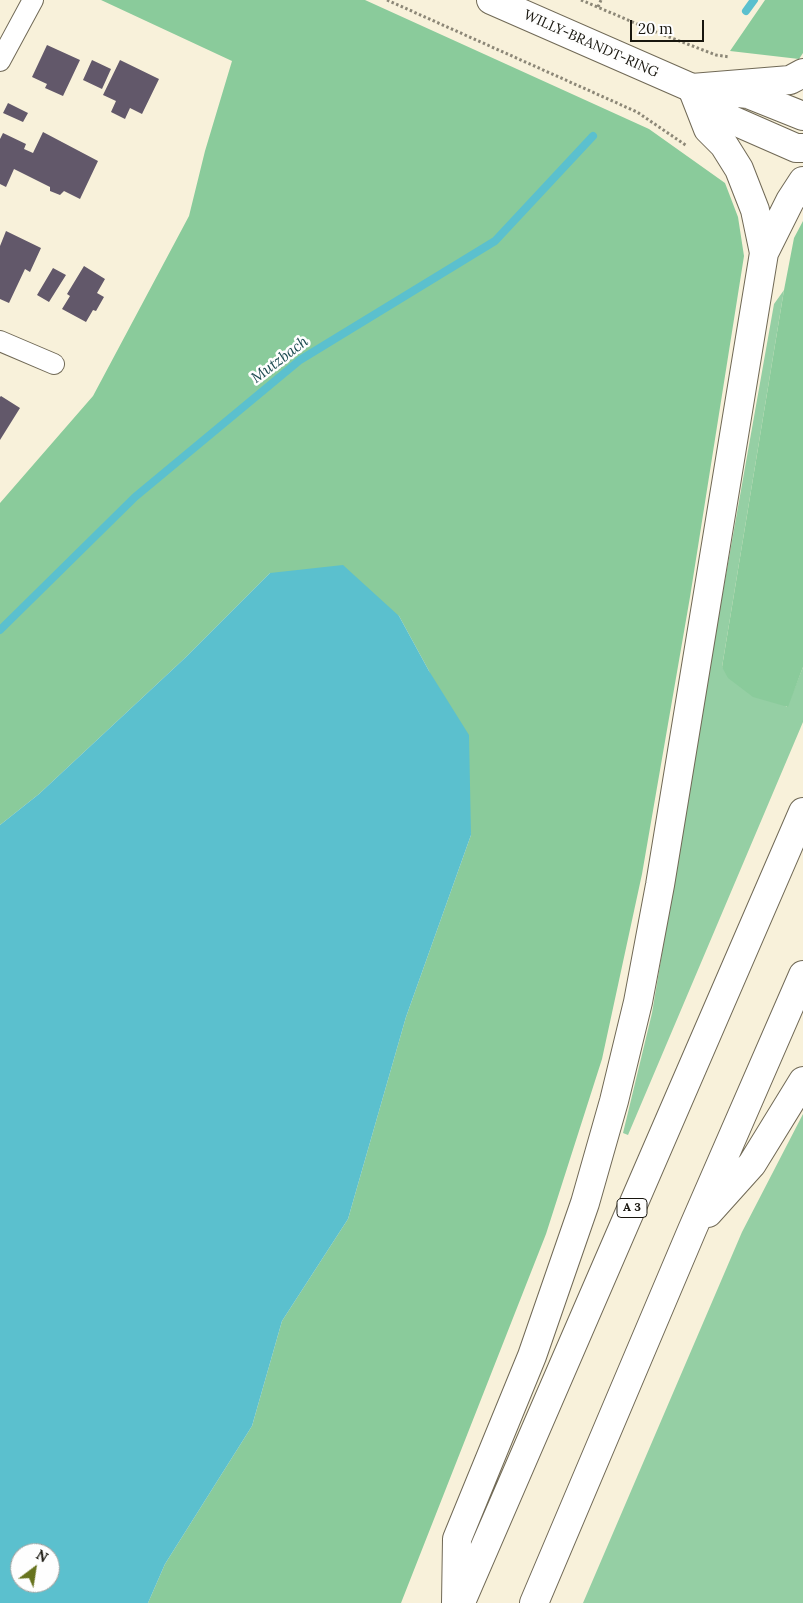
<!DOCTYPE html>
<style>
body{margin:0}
#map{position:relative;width:803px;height:1603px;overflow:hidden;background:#f8f1da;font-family:Lora,serif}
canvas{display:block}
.north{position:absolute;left:10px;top:1543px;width:50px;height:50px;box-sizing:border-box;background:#fefefe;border:1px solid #a2a19e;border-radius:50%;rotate:31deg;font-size:14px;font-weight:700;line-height:20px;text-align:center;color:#18160e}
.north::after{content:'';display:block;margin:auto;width:18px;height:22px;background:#67731e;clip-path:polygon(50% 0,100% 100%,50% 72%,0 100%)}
.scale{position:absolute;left:630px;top:20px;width:74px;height:22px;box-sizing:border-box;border:2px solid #18160e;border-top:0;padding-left:6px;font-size:15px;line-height:18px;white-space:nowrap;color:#18160e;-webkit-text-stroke:4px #fefefe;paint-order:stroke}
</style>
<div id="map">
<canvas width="803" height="1603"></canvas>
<div class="north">N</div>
<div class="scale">20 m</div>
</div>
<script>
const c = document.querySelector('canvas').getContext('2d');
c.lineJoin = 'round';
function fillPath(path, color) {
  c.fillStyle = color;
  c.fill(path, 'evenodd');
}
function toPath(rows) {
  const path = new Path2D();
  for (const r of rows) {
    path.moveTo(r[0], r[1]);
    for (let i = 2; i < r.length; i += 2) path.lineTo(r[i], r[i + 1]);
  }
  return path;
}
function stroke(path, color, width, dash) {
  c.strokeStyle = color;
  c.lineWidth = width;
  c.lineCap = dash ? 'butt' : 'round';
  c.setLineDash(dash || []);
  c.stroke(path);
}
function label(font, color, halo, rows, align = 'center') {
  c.font = font + ' Lora,serif';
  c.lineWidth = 5;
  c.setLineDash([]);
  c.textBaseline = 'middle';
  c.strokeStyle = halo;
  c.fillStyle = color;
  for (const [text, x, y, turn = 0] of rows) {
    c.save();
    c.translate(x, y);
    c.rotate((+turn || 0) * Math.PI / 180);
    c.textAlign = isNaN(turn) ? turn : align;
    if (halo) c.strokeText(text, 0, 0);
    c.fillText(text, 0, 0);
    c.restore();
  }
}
const green = toPath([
 [784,290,722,667,787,707,803,667,803,722,628,1135,623,1133,652,1013,716,631,774,304],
 [803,1114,803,1603,583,1603,742,1232]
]);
const forest = toPath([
 [101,0,365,0,649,129,725,183,738,217,744,256,690,597,642,874,602,1059,546,1234,401,1603,148,1603,165,1564,252,1426,282,1321,348,1219,406,1017,471,835,429,671,399,616,270,573,186,657,39,794,0,825,0,503,93,396,189,216,205,151,232,61],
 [765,0,803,0,803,53,799,59,730,51],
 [803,221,803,667,788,707,753,697,728,678,722,667,784,290,794,238]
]);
const water = toPath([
 [343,565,399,616,429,671,469,735,471,835,406,1017,348,1219,282,1321,252,1426,165,1564,148,1603,0,1603,0,825,39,794,186,657,270,573],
 [20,1553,50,1553,50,1583,20,1583]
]);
const stream = toPath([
 [746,11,754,0],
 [0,630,135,497,300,360,495,241,593,136]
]);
const building = toPath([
 [47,45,80,60,63,96,45,88,47,84,32,77],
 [92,60,111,69,102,89,83,80],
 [120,60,159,79,142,114,130,108,125,119,111,112,116,101,103,95],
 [8,103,28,113,23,122,3,113],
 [43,132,98,161,80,199,64,191,60,195,50,191,50,187,14,169,6,187,0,184,0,139,3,133,26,144,24,149,33,153],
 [6,231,41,248,30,272,25,269,9,303,0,299,0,246],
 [84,266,105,279,97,293,104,297,96,311,93,310,86,322,62,309,70,296,67,294],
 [53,268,66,275,49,302,37,295],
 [1,396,20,408,0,440,0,397]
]);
const path = toPath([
 [387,0,637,112,687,146],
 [581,0,656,32,716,55,730,57],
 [598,7,601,0]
]);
const minor = toPath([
 [0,61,33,0],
 [0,341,54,364]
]);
const primary = toPath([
 [491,0,692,88,748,94,803,116],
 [692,88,723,116,796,148,803,148]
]);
const motorway = toPath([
 [764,253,755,210,739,169,724,145,708,129,692,88,790,80,803,73],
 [708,1213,752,1164,803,1081],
 [461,1602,803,812],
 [456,1603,457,1539,532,1356,585,1203,614,1101,638,1002,660,885,764,253,790,201,803,181],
 [534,1603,692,1230,803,975]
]);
const shields = [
 [632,1208,30]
];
const shieldNames = [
 ["A 3",632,1208]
];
const streetNames = [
 ["WILLY-BRANDT-RING",591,44,24]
];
const waterNames = [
 ["Mutzbach",280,360,-37]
];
fillPath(green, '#95cfa4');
fillPath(forest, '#8acb9b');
fillPath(water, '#5bc0ce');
stroke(stream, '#5bc0ce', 8);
fillPath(building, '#62586a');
stroke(minor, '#706956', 22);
stroke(primary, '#706956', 30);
stroke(motorway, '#706956', 30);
stroke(path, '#8c8777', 3, [2.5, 2.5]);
stroke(minor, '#fff', 20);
stroke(primary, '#fff', 28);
stroke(motorway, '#fff', 28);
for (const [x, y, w] of shields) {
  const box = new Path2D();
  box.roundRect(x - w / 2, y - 9.5, w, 19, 4);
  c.fillStyle = '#fefefe';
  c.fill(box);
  stroke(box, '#18160e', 1);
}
label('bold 12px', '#18160e', null, shieldNames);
label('14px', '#18160e', '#fefefe', streetNames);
label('italic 15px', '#1c4a50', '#fefefe', waterNames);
</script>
